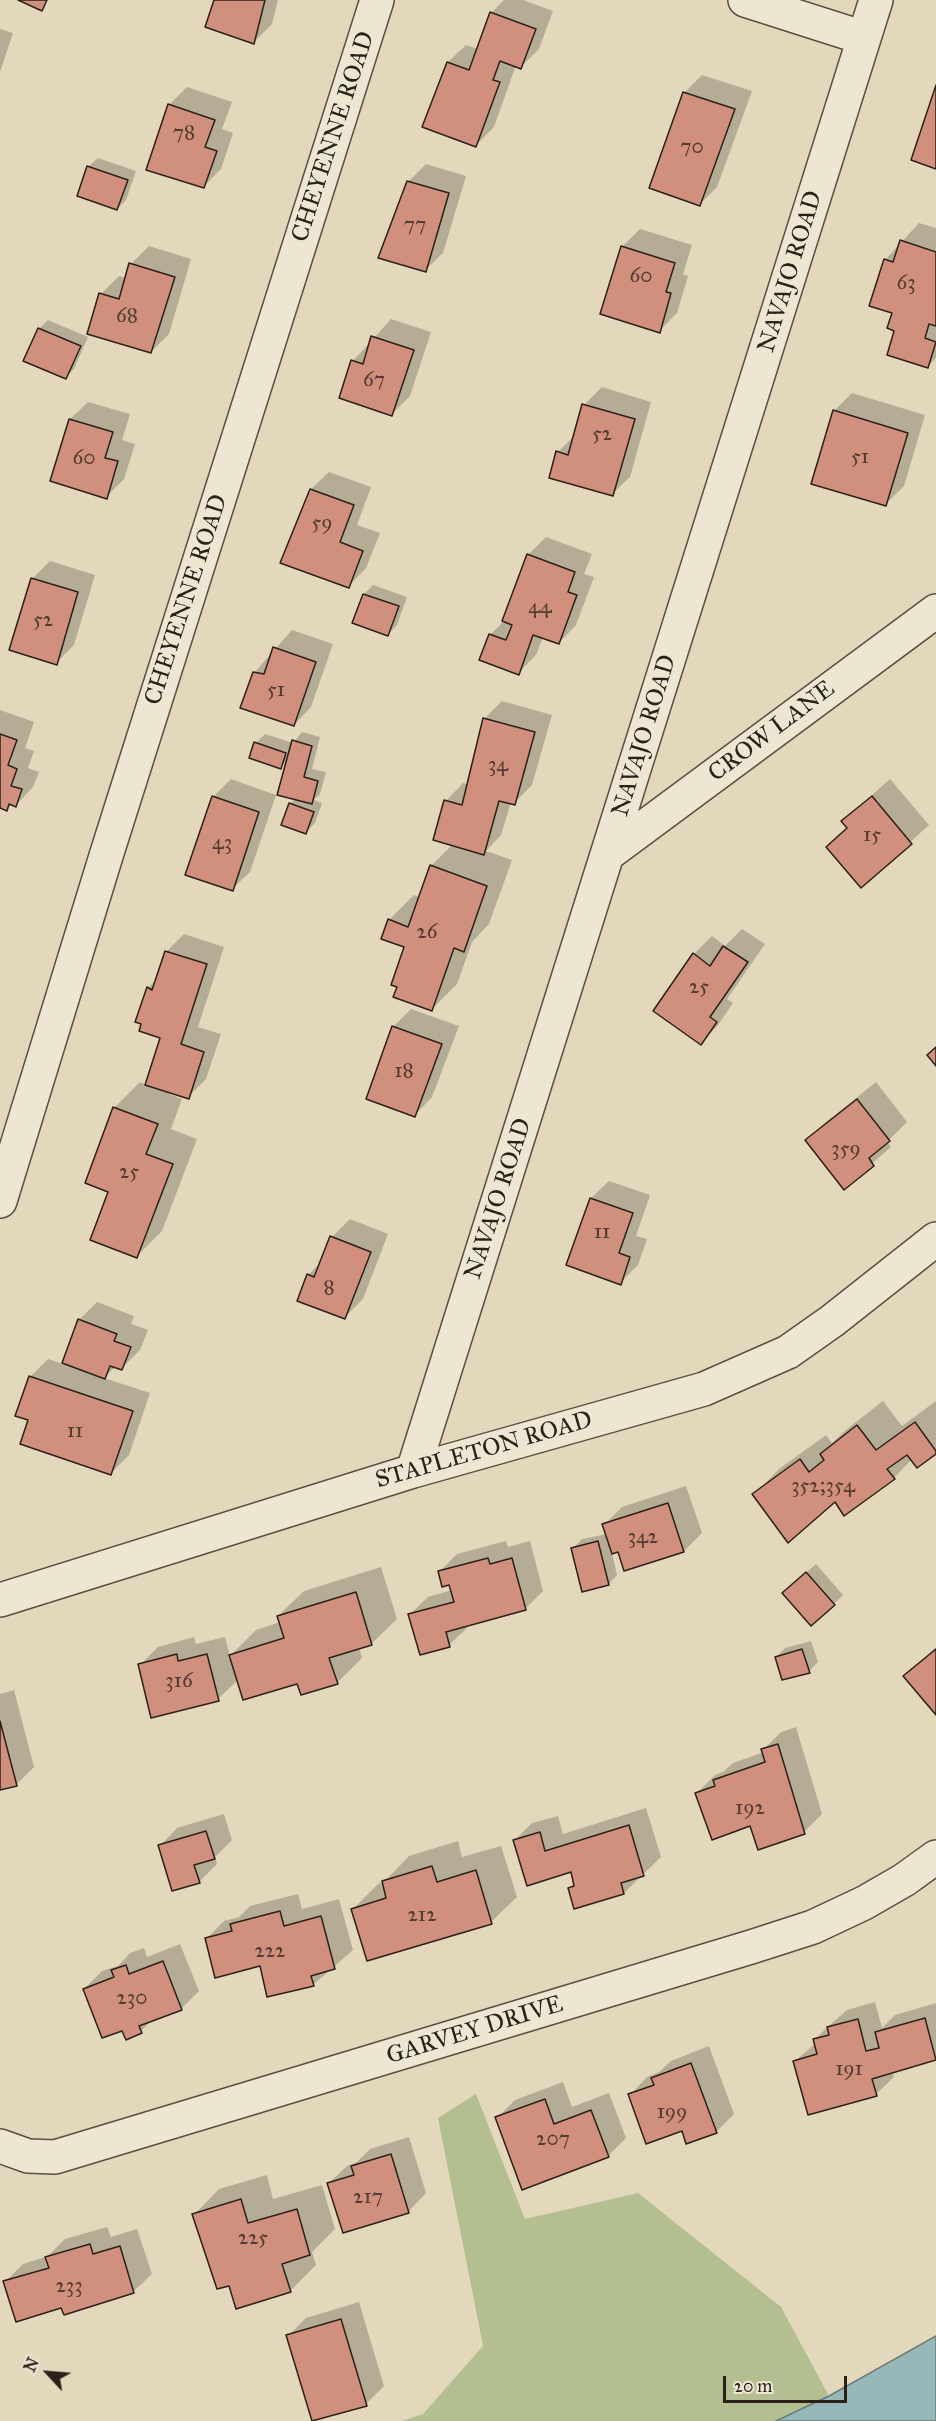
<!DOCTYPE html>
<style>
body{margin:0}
#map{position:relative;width:936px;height:2421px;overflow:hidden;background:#e3d8bc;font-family:"IM FELL Great Primer",serif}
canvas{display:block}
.north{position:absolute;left:18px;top:2343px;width:60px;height:60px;-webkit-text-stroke:4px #ede6d3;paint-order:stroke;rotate:296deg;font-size:16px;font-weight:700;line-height:24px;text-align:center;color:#2c2019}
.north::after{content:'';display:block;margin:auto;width:21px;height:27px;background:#2c2019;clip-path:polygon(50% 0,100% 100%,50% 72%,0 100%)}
.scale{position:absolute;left:723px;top:2376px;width:124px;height:27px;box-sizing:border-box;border:3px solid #2c2019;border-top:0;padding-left:8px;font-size:18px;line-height:21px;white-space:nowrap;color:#2c2019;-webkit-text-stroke:4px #ede6d3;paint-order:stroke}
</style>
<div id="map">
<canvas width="936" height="2421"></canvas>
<div class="north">N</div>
<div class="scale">20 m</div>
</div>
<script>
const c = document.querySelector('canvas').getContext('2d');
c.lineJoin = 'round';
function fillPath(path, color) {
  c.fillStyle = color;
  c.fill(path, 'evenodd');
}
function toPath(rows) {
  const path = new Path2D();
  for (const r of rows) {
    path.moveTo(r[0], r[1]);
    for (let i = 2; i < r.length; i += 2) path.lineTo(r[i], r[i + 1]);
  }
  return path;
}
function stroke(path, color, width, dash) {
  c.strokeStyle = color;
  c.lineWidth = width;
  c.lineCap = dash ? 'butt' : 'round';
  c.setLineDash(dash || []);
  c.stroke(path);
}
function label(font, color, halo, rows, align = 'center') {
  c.font = font + ' "IM FELL Great Primer",serif';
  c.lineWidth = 6;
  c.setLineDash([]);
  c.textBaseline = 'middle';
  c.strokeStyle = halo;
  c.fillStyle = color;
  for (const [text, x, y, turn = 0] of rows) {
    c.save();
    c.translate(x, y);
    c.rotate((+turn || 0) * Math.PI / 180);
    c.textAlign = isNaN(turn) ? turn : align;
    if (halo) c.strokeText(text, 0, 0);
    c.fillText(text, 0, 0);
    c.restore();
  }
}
const green = toPath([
 [476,2094,525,2219,638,2193,781,2307,829,2396,776,2421,402,2421,423,2414,483,2346,438,2118]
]);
const water = toPath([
 [936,2336,936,2421,776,2421,829,2396,936,2336]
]);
const shadow = toPath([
 [215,0,278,0,272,24,254,42],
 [504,0,523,0,553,11,539,49,521,67,516,65,494,127,476,145,448,62,466,45,478,49,492,12],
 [0,29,13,33,0,72],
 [702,75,752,91,717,187,699,205,684,93],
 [187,87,232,102,222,129,233,133,221,169,203,187,169,105],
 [98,158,136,171,126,200,117,209,79,195,89,166],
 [426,164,466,176,443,253,425,270,408,182],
 [919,223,936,228,936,358,928,366,896,330,885,260],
 [640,229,692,245,683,274,688,276,677,313,659,331,622,247],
 [149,246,191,259,169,334,151,352,101,294,119,276,126,278,131,264],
 [391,319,431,332,410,396,392,414,353,361],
 [48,320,88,337,74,369,66,377,39,329],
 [602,387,651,402,630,477,612,494,558,452,576,434,584,405],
 [852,393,925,415,904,486,886,504,834,411],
 [88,402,130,414,122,440,135,444,124,479,106,497,70,419],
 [329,472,371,487,357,525,380,533,366,568,349,586,282,562,311,489],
 [546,537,592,554,584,574,594,577,576,625,559,643,543,637,536,655,518,673,490,635,504,621,528,555],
 [50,561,95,575,74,645,56,663,32,579],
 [373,585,407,597,397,625,388,634,364,594],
 [292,630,333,644,311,707,294,725,254,673],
 [502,701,552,715,532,785,514,803,511,802,501,835,486,851,512,860,489,924,472,942,457,984,431,1010,399,986,406,946,389,920,414,895,420,897,431,866,453,844,446,801,463,783,468,785,484,719],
 [0,710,34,722,25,748,34,751,28,768,39,772,33,787,16,805,12,804,7,809,0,806],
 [302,732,320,737,312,769,326,772,320,794,314,800,322,803,315,823,306,832,290,804,296,798,288,760,280,767,256,743,265,734,293,743],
 [231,779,276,795,250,872,232,889,213,797],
 [890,779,929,825,862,886,828,847,848,827,843,821],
 [742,929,765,944,727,999,733,1003,718,1025,701,1043,694,954,712,936,725,946],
 [184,934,224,947,198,1027,221,1034,206,1079,188,1097,170,1091,169,1094,182,1099,171,1129,197,1139,162,1231,137,1256,110,1191,114,1108,140,1082,147,1085,162,1037,148,988,158,978,166,952],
 [411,1009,459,1026,432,1097,415,1115,393,1027],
 [876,1082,907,1122,887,1142,891,1147,844,1188,807,1140,825,1123],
 [609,1181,650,1195,636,1236,647,1239,638,1265,620,1283,591,1198],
 [350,1219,388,1234,363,1299,345,1317,308,1275,323,1260,332,1237],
 [97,1302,134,1316,131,1324,148,1330,140,1350,122,1368,116,1366,104,1378,150,1393,129,1455,111,1473,30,1420,30,1377,48,1359,63,1364,79,1320],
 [883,1401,902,1426,936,1401,936,1452,912,1459,894,1478,835,1500,754,1495,779,1469,826,1435,832,1443,847,1429],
 [686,1486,702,1533,684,1551,625,1569,619,1550,612,1553,617,1575,609,1584,573,1548,582,1539,607,1534,604,1525,622,1507],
 [506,1541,508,1547,530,1541,543,1591,525,1609,466,1625,467,1628,449,1645,410,1614,428,1597,452,1590,450,1584,439,1572,457,1554],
 [816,1564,843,1595,834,1604,793,1584],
 [381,1567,397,1619,371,1644,359,1648,362,1658,337,1683,239,1679,218,1699,140,1665,158,1647,194,1637,196,1644,225,1637,230,1656,256,1630,280,1622,278,1616,304,1591],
 [811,1641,818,1662,809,1671,776,1657,785,1648],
 [936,1647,936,1713,905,1676],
 [14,1690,34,1767,16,1785,0,1789,0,1694],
 [796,1727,822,1814,804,1832,751,1824,697,1793,715,1775,723,1772,733,1763,764,1752,763,1750,781,1732],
 [646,1808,661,1857,624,1893,570,1888,575,1883,572,1870,515,1840,532,1823,558,1816,563,1834],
 [224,1814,232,1840,215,1857,217,1864,199,1882,160,1846,177,1828],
 [458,1841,462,1857,501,1846,517,1897,491,1922,353,1909,378,1884,384,1882,409,1856],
 [298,1894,302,1909,339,1899,353,1950,314,1984,268,1995,261,1964,206,1939,224,1921,239,1917,250,1906],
 [180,1944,199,1991,181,2009,152,2020,141,2031,123,2029,84,1989,102,1971,118,1966,130,1953,144,1948,147,1957],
 [875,2002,882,2028,895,2015,936,2003,936,2058,892,2071,894,2077,876,2094,795,2061,816,2043,815,2039,833,2022,847,2010],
 [709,2046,734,2114,717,2131,687,2142,683,2129,630,2095,647,2077,659,2072,671,2061],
 [563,2082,572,2107,609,2093,626,2138,608,2156,497,2118,515,2100],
 [409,2137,426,2193,409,2211,344,2231,329,2183,347,2166,357,2162,370,2149],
 [267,2175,273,2199,322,2185,335,2229,312,2252,316,2265,290,2291,230,2285,194,2215,219,2189],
 [107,2227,111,2237,137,2229,152,2274,134,2291,65,2313,62,2306,5,2282,23,2264,48,2256,65,2239],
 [359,2302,384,2386,366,2404,288,2336,306,2318]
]);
const building = toPath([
 [18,0,47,0,42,11,18,0],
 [214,0,265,0,254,44,205,27,214,0],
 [490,12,536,29,521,69,500,61,493,80,500,82,476,147,422,127,447,62,469,70,490,12],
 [936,85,936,169,911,160,936,85],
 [683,92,735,109,700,206,649,188,683,92],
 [168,104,215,120,205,147,217,151,204,188,146,170,168,104],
 [87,166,128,180,117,210,77,196,87,166],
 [407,181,449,193,426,272,378,258,407,181],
 [900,240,936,252,936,326,929,324,925,338,936,342,928,368,887,355,894,331,887,328,892,313,869,306,884,259,893,262,900,240],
 [621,246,675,263,666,292,671,293,660,333,600,314,621,246],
 [129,263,175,277,151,353,87,334,99,293,119,299,129,263],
 [38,328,81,346,66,379,23,361,38,328],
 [371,336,414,350,392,416,339,398,351,360,363,364,371,336],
 [582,404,635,419,613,496,549,478,556,451,568,455,582,404],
 [833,410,908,433,886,506,811,484,833,410],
 [69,419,113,432,105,458,118,461,107,499,50,481,69,419],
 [310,489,354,505,340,542,363,551,349,588,280,563,310,489],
 [527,554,575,572,568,592,577,595,559,644,533,635,519,675,479,660,489,634,506,640,512,625,502,621,527,554],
 [31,578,78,592,57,665,9,650,31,578],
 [363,594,399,606,388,636,352,623,363,594],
 [273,647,316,662,294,726,240,708,253,672,264,674,273,647],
 [483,718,535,732,515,805,499,801,484,855,433,840,444,800,462,805,483,718],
 [0,734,17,740,8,765,17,769,11,786,22,789,16,807,9,804,7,811,0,808,0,734],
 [292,740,312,746,304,777,318,781,312,804,277,795,292,740],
 [254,742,286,753,281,769,249,758,254,742],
 [212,796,259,812,233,891,185,875,212,796],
 [872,796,912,844,861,888,826,847,847,828,841,821,872,796],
 [289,803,314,812,306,834,281,825,289,803],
 [430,865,487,886,464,952,454,948,432,1011,393,997,397,987,391,985,404,947,381,939,388,919,408,927,430,865],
 [723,946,748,962,710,1017,717,1022,701,1045,653,1011,693,953,710,966,723,946],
 [165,951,207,964,181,1044,204,1052,189,1099,145,1085,160,1038,139,1031,141,1024,135,1022,147,987,152,990,165,951],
 [392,1026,442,1044,415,1117,366,1099,392,1026],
 [936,1047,936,1066,927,1055,936,1047],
 [857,1099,890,1141,869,1158,874,1166,844,1190,805,1140,857,1099],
 [113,1107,158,1124,146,1154,173,1164,137,1258,90,1240,108,1192,85,1183,113,1107],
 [590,1198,633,1213,619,1253,630,1257,621,1285,566,1265,590,1198],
 [330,1236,371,1252,345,1319,297,1301,307,1274,314,1277,330,1236],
 [78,1319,117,1334,114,1341,131,1347,122,1370,110,1366,105,1379,62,1363,78,1319],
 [29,1376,133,1411,111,1475,20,1444,28,1420,15,1416,29,1376],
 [915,1422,936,1451,936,1454,917,1468,907,1455,887,1469,895,1479,844,1516,835,1502,788,1543,752,1494,800,1459,809,1472,824,1460,820,1454,857,1425,876,1450,915,1422],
 [668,1503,684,1552,624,1571,618,1552,612,1554,602,1524,668,1503],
 [598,1541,609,1585,582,1592,571,1548,598,1541],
 [488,1558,490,1564,512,1558,526,1610,446,1632,450,1647,420,1655,408,1614,454,1602,449,1585,442,1587,438,1571,488,1558],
 [806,1572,835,1605,811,1626,782,1593,806,1572],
 [356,1592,372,1645,329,1658,338,1684,301,1695,297,1684,243,1700,229,1655,284,1638,277,1616,356,1592],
 [802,1649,810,1673,782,1680,775,1657,802,1649],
 [936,1649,936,1715,903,1676,936,1649],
 [177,1654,178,1661,207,1654,219,1701,151,1718,138,1664,177,1654],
 [0,1721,17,1786,0,1790,0,1721],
 [778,1744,805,1834,758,1850,750,1826,712,1840,695,1793,715,1786,713,1780,765,1762,761,1749,778,1744],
 [629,1825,644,1876,621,1883,624,1894,574,1909,568,1888,574,1886,571,1872,527,1886,513,1840,540,1832,545,1851,629,1825],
 [206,1831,215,1859,194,1865,200,1883,172,1891,158,1845,206,1831],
 [432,1866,437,1882,476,1870,492,1924,367,1961,351,1909,386,1898,382,1881,432,1866],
 [280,1911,284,1926,321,1916,335,1969,311,1976,314,1986,267,1997,260,1966,215,1978,205,1938,232,1931,230,1924,280,1911],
 [163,1961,182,2010,139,2026,142,2033,126,2040,122,2031,102,2038,83,1989,114,1977,111,1970,126,1965,129,1974,163,1961],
 [925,2018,936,2060,872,2079,877,2096,808,2115,793,2061,817,2054,813,2039,829,2035,827,2027,858,2019,866,2051,879,2048,875,2032,925,2018],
 [691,2063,717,2133,686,2144,682,2131,646,2144,628,2094,654,2085,651,2078,691,2063],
 [545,2099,554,2124,591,2110,609,2157,522,2190,495,2117,545,2099],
 [391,2154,409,2213,343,2233,327,2183,354,2175,351,2166,391,2154],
 [241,2199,248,2223,297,2209,310,2255,282,2264,291,2292,236,2309,229,2286,217,2289,192,2214,241,2199],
 [90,2244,93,2254,120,2246,134,2293,64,2315,61,2308,16,2322,3,2281,49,2268,45,2257,90,2244],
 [341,2319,367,2406,312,2421,286,2335,341,2319]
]);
const minor = toPath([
 [745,0,864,38],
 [608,854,936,611],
 [0,1201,106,856,377,0],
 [413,1471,876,0],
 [0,1600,413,1471,704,1389,788,1352,832,1321,936,1239],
 [0,2146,28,2156,55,2157,751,1947,813,1927,864,1903,904,1880,936,1857]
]);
const numberNames = [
 ["78",184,134],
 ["70",692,148],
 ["77",415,226],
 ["60",641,277],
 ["63",906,284],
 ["68",127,317],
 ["67",374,381],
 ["52",602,435],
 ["51",860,458],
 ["60",84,459],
 ["59",322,524],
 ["44",540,608],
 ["52",43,621],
 ["51",276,691],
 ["34",498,766],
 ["15",872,836],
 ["43",222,844],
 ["26",427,933],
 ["25",699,988],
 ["18",404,1072],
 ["359",846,1150],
 ["25",129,1173],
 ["11",602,1233],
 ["8",329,1289],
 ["11",75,1432],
 ["352;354",823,1487],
 ["342",643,1538],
 ["316",179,1682],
 ["192",750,1809],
 ["212",422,1916],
 ["222",270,1952],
 ["230",132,1999],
 ["191",849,2070],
 ["199",672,2113],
 ["207",553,2140],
 ["217",368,2198],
 ["225",253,2239],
 ["233",69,2287]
];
const streetNames = [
 ["CHEYENNE ROAD",334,137,-72],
 ["NAVAJO ROAD",791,272,-73],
 ["CHEYENNE ROAD",187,600,-72],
 ["CROW LANE",772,732,-37],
 ["NAVAJO ROAD",645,736,-73],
 ["NAVAJO ROAD",499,1199,-72],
 ["STAPLETON ROAD",484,1451,-16],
 ["GARVEY DRIVE",475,2031,-17]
];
fillPath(green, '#b4bf91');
fillPath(water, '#97b8b8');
stroke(water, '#6c7b78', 1.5);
fillPath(shadow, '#0003');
fillPath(building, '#d0907d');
stroke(building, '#2c2019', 1.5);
stroke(minor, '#5a4e42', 36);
stroke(minor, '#ede6d3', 33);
label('21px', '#553c32', null, numberNames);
label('24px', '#2c2019', '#ede6d3', streetNames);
</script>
